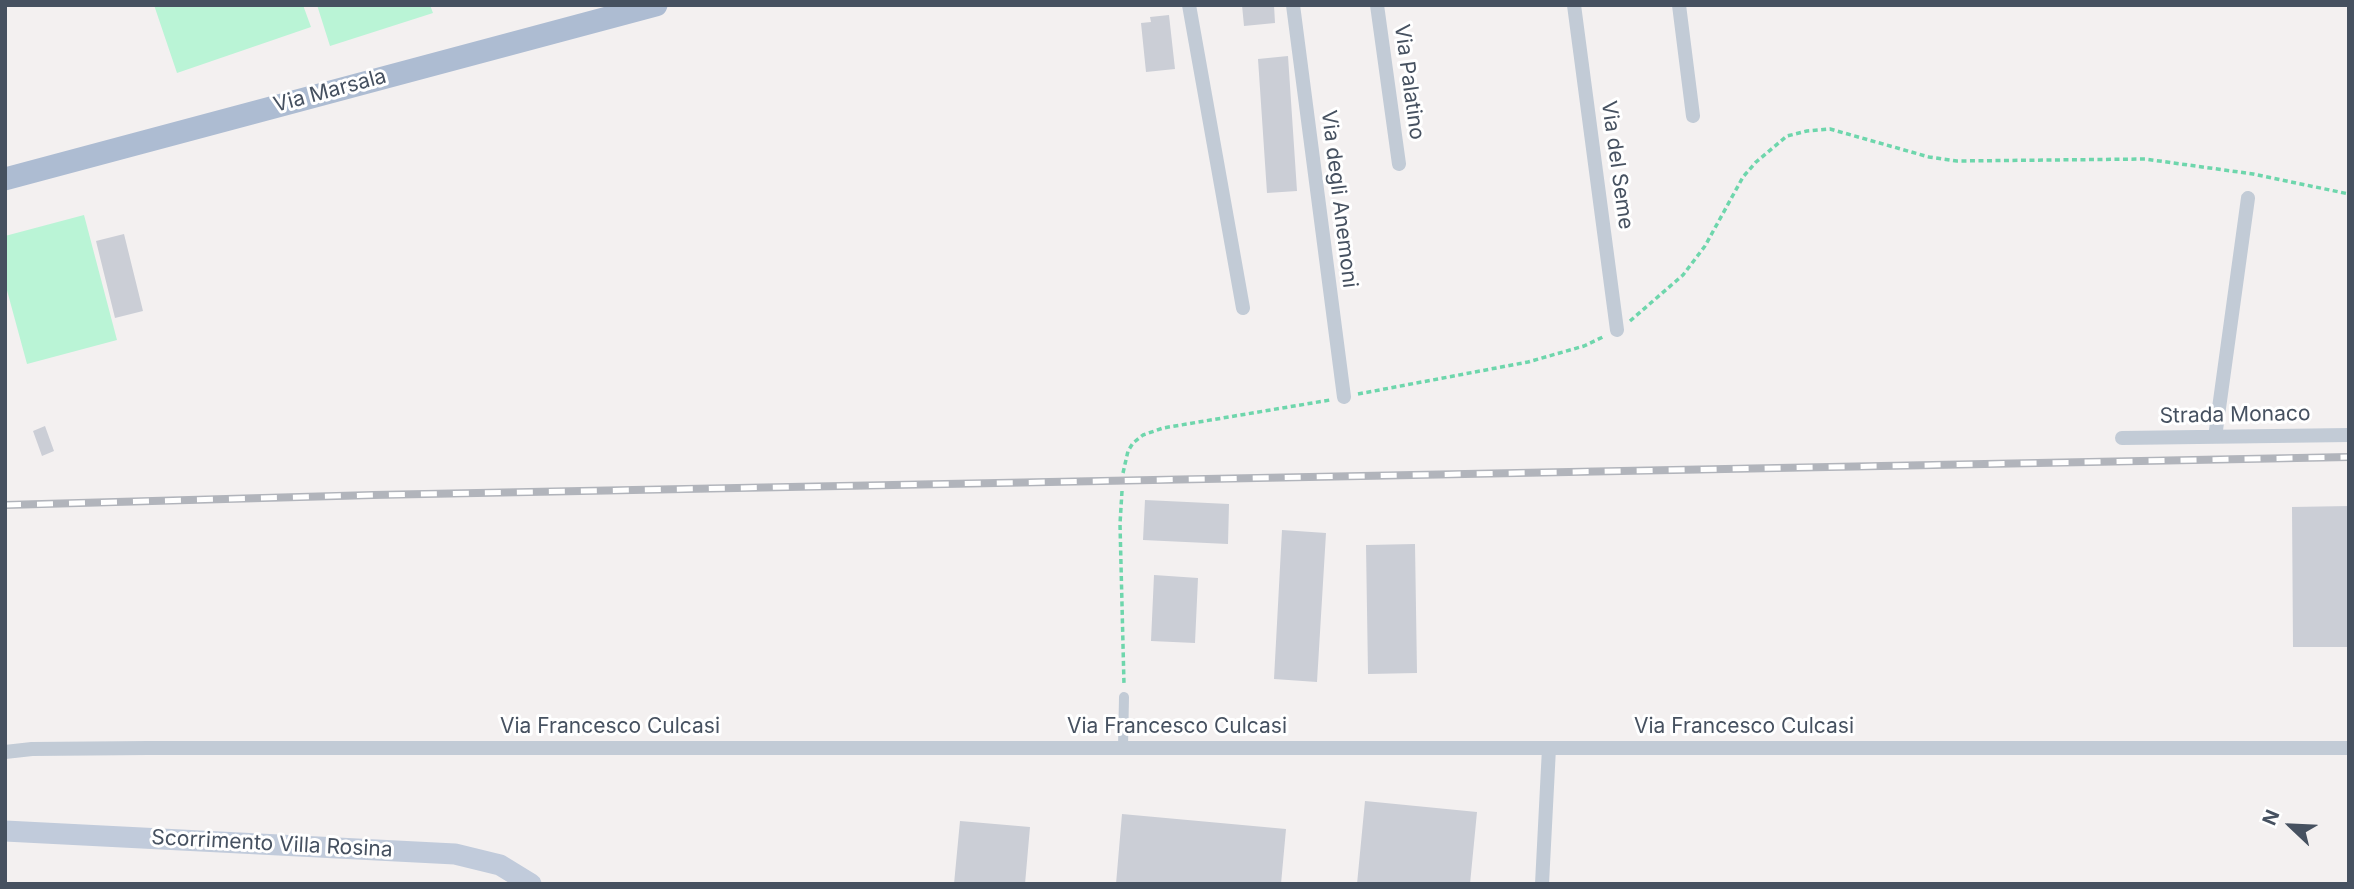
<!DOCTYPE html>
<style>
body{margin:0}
#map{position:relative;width:2354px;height:889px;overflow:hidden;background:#f3f0f0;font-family:Inter,sans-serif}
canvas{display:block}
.frame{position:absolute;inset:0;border:7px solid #465160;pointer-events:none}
.north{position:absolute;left:2256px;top:791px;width:70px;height:70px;-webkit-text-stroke:5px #fff;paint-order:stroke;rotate:293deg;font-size:19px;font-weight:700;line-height:28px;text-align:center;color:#465160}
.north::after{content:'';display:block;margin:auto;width:24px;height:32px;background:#465160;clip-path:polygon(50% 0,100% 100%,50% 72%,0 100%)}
</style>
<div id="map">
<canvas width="2354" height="889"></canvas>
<div class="frame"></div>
<div class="north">N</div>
</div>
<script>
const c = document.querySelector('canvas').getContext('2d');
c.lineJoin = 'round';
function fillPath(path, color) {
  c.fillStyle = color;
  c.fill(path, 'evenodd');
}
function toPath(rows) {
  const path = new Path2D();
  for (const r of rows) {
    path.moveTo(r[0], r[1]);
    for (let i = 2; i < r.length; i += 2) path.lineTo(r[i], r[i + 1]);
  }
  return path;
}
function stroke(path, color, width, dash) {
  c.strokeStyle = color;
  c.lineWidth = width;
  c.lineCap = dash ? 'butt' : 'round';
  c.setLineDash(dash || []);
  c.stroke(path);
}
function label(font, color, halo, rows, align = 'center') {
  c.font = font + ' Inter,sans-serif';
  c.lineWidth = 6;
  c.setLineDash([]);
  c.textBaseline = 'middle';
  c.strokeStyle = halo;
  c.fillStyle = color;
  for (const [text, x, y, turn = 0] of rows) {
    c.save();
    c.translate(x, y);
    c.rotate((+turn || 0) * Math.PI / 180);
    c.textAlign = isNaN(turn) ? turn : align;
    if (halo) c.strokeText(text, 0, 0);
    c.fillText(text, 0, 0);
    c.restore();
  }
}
const green = toPath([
 [154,5,303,5,311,27,177,73],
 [317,5,430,5,433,13,330,46],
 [84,215,117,340,27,364,5,283,5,236]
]);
const building = toPath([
 [1242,5,1274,5,1275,23,1244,26],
 [1169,15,1175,69,1146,72,1141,23,1151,22,1150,17],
 [1288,56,1297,191,1267,193,1258,59],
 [124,234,143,311,115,318,96,241],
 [45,426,54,451,42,456,33,431],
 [1145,500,1229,504,1228,544,1143,540],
 [2349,506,2349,647,2293,647,2292,507],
 [1282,530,1326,533,1317,682,1274,679],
 [1415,544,1417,673,1368,674,1366,545],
 [1154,575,1198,578,1195,643,1151,641],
 [1365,801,1477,812,1470,884,1357,884],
 [1122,814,1286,829,1281,884,1116,884],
 [960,821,1030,827,1025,884,954,884]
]);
const path = toPath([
 [1630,321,1683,275,1705,246,1743,177,1756,162,1787,136,1807,131,1830,129,1929,157,1957,161,2145,159,2253,174,2349,194],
 [1358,394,1528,362,1584,346,1605,336],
 [1123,473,1128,451,1133,443,1143,435,1163,428,1330,400],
 [1122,491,1120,524,1124,685]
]);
const pedestrian = toPath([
 [1123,748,1124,697]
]);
const minor = toPath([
 [1189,5,1243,308],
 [1293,5,1344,397],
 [1377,5,1399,164],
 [1574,5,1617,330],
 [1679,5,1693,116],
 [2215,437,2248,198],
 [2122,438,2349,435],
 [5,752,32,749,148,748,2349,748],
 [1542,884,1549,748]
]);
const secondary = toPath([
 [5,831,455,854,500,865,531,884]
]);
const primary = toPath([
 [5,179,656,5]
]);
const rail = toPath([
 [5,505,373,495,2349,457]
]);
const streetNames = [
 ["Via Palatino",1409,82,82],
 ["Via Marsala",330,91,-15],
 ["Via del Seme",1617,165,82],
 ["Via degli Anemoni",1339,199,83],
 ["Strada Monaco",2235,415,-1],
 ["Via Francesco Culcasi",610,727],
 ["Via Francesco Culcasi",1177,727],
 ["Via Francesco Culcasi",1744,727],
 ["Scorrimento Villa Rosina",272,844,3]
];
fillPath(green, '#baf4d6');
fillPath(building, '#cbced6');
stroke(path, '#6ed6ac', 3.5, [5, 3.5]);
stroke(pedestrian, '#c2cbd6', 10);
stroke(minor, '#c2cbd6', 14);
stroke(secondary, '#c1cbdb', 21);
stroke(primary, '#adbcd2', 23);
stroke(rail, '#b1b4bb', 8);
stroke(rail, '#fff', 5, [16]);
label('21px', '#465160', '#fff', streetNames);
</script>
